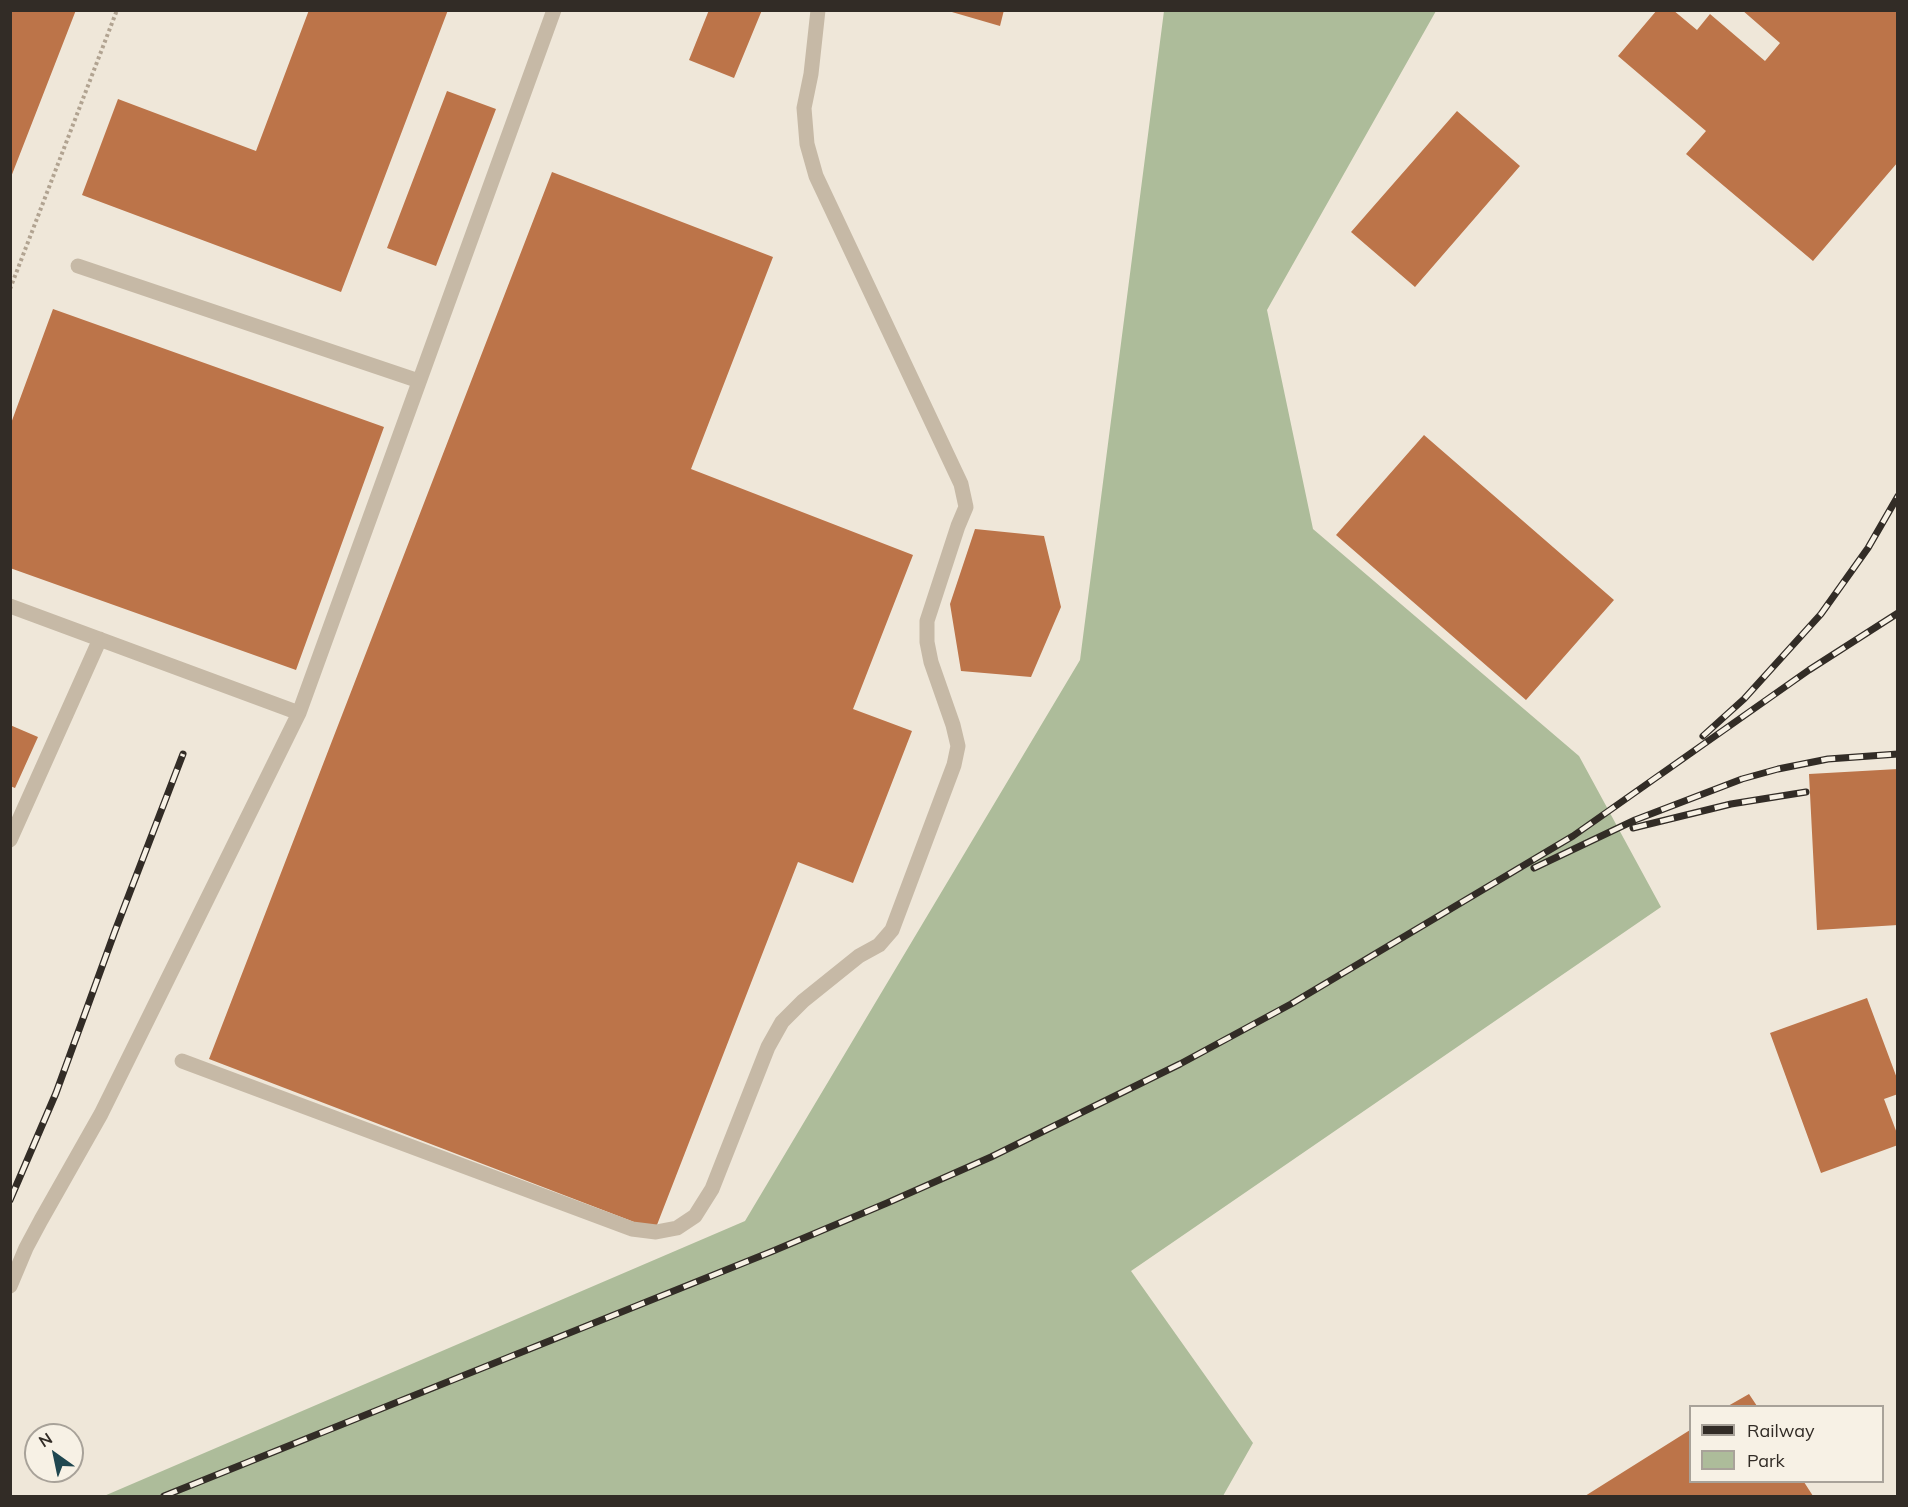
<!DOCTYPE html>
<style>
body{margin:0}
#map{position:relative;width:1908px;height:1507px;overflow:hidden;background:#efe7d9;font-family:Mulish,sans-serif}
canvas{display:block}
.frame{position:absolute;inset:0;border:12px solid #322c26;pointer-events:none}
.legend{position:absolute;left:1689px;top:1405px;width:195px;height:78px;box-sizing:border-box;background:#f7f1e5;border:2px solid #a8a299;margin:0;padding:8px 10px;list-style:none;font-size:18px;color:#322c26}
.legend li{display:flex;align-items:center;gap:12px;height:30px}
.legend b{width:30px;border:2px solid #a8a299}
.north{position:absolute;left:24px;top:1423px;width:60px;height:60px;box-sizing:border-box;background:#f7f1e5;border:2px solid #a8a299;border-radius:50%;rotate:327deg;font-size:16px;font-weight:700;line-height:24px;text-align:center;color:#322c26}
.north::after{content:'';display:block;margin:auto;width:21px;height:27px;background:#1f4750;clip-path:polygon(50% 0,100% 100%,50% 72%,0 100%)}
</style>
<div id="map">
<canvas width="1908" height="1507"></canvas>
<div class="frame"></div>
<ul class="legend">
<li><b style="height:8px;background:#322c26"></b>Railway</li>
<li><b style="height:16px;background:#adbc9a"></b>Park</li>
</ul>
<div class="north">N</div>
</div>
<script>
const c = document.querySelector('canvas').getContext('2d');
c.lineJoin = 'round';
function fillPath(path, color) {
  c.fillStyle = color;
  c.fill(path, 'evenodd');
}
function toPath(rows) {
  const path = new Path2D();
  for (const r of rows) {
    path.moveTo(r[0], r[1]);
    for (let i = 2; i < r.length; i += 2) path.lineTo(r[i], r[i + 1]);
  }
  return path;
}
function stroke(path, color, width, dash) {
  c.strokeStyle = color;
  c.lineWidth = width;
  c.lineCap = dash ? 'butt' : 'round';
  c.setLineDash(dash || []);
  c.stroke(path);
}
const green = toPath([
 [1164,11,1436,11,1267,310,1313,529,1579,756,1661,907,1131,1271,1253,1443,1223,1496,104,1496,745,1221,1080,660]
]);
const building = toPath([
 [10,10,76,10,11,177,10,177],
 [309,10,448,10,341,292,82,195,118,99,256,151],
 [709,10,762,10,734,78,689,60],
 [945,10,1004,10,1000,26],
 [1657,10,1673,10,1697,30,1710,14,1765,61,1780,43,1742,10,1898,10,1898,162,1813,261,1686,154,1706,131,1618,56],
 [447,91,496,109,436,266,387,248],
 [1457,111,1520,166,1415,287,1351,232],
 [552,172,773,257,691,469,913,555,853,709,912,731,853,883,798,862,655,1230,209,1059],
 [53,309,384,427,296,670,10,568,10,426],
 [1424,435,1614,600,1526,700,1336,535],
 [975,529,1044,536,1061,607,1031,677,961,671,950,604],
 [10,725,38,737,15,788,10,786],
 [1898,769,1898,925,1817,930,1809,774],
 [1867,998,1898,1081,1898,1094,1884,1099,1898,1136,1898,1145,1821,1173,1770,1033],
 [1749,1394,1757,1406,1728,1406],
 [1690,1430,1690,1482,1804,1482,1813,1496,1585,1496]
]);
const path = toPath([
 [10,289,117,10]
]);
const lane = toPath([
 [78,266,419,381],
 [10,606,299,713],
 [10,840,100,639],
 [182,1061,632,1229,656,1232,677,1228,695,1216,712,1189,768,1047,782,1022,803,1001,859,956,879,945,892,930,954,765,958,746,953,725,931,662,927,642,927,621,958,526,966,507,961,484,816,176,807,144,804,108,811,74,818,10],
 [10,1286,26,1248,41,1220,101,1114,299,713,554,10]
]);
const rail = toPath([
 [1703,736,1744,699,1821,614,1868,548,1898,496],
 [1633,828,1731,804,1806,792],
 [1534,868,1635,820,1742,779,1778,769,1828,759,1898,754],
 [10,1200,56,1093,115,931,183,754],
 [164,1496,773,1251,887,1203,991,1157,1180,1064,1291,1004,1573,836,1809,670,1898,613]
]);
fillPath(green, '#adbc9a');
fillPath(building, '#bc7449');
stroke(path, '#b1a391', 4, [3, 3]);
stroke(lane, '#c6b9a6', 15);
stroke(rail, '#322c26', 7);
stroke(rail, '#f7f1e5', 4.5, [14]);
</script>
